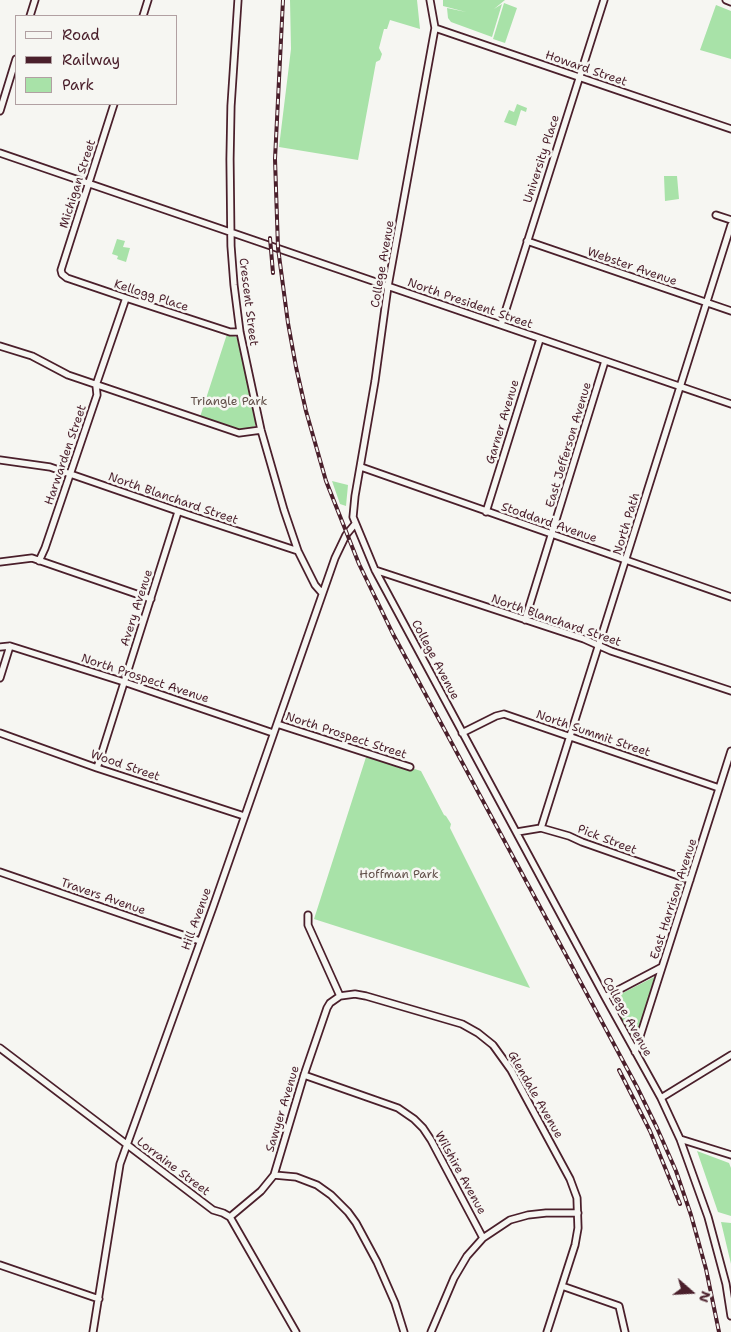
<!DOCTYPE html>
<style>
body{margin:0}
#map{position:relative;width:731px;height:1332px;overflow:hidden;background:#f6f6f2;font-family:"Shantell Sans",sans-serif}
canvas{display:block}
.legend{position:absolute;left:15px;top:15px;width:162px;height:90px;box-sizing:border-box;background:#f6f6f2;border:1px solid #b1a0a2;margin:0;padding:6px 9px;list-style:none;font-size:15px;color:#4a1f2b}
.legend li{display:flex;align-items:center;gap:10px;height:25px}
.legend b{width:25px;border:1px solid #b1a0a2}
.north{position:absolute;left:666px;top:1267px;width:50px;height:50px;-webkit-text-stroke:4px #f6f6f2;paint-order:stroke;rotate:109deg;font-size:14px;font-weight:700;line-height:20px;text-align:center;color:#4a1f2b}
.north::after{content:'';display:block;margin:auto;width:18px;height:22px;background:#4a1f2b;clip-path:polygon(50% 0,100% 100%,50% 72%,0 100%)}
</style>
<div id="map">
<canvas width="731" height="1332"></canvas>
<ul class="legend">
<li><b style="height:6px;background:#f6f6f2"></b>Road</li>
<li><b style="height:6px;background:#4a1f2b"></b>Railway</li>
<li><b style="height:14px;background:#a8e2a8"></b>Park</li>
</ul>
<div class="north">N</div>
</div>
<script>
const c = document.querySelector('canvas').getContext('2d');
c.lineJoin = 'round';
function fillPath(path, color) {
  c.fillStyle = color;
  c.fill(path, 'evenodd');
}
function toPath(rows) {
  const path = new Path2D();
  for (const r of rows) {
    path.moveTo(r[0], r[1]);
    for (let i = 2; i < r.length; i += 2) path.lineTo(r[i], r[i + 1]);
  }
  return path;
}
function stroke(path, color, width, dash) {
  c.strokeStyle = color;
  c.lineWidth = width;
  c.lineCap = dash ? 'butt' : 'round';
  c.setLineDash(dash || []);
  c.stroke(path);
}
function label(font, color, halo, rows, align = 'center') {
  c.font = font + ' "Shantell Sans",sans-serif';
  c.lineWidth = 5;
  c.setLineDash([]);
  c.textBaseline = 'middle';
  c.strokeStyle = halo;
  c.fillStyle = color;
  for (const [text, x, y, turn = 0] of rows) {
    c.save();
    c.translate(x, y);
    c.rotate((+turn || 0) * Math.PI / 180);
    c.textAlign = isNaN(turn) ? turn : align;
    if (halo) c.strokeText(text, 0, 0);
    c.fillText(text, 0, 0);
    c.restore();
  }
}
const green = toPath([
 [290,0,417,0,420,29,390,20,387,29,384,29,379,48,382,54,380,60,376,62,358,160,279,147,291,49],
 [443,0,505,0,494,9,502,4,492,37,451,22,448,18,447,8,466,12,443,6],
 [504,3,517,8,505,43,493,39],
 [716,5,731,11,731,59,700,50],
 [517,104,527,108,526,112,521,110,516,126,504,122,509,110,514,112],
 [664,176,677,176,679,199,665,201],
 [117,239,125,241,123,247,130,248,126,262,117,259,118,256,112,254],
 [227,334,236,337,238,340,255,420,255,426,245,430,238,429,200,417],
 [332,481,348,485,346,506,340,504],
 [367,754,421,771,444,815,446,816,451,824,450,828,530,988,314,919],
 [658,975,635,1048,609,1000],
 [697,1151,729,1163,731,1168,731,1216,718,1212],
 [721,1222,731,1223,731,1264]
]);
const minor = toPath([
 [238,0,231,106,230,159,231,246,234,285,240,332,261,430,284,510,298,551,315,585,322,593],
 [430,0,435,28,388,286,375,381,355,496,353,517,375,570,605,997,661,1098,680,1139,708,1217,726,1284,731,1316],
 [726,0,731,2],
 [30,16,35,0],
 [143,16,148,0],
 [435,28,731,129],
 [114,104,61,270,62,274,67,278,126,298,230,332,240,332],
 [0,111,16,59],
 [0,153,731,404],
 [716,215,731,220],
 [527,241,731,311],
 [501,325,604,0],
 [0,346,32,356,68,375,239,433,261,430],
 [0,460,50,467,189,515,298,551],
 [361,467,731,597],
 [486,512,540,339],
 [39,561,45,548,97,395,96,385,126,298],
 [0,562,32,558,151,599],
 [375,570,584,639,611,651,731,691],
 [525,620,605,361],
 [0,647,10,646,124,682,273,733],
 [0,678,10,646],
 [277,724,410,767],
 [0,733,97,768,244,816],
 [462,733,496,716,504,714,719,788],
 [97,768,178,512],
 [541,828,731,225],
 [517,832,541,828,569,836,582,842,690,880],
 [0,872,200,941],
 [308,915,308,925,340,996,355,994,366,996,462,1024,478,1033,493,1045,511,1070,570,1179,577,1198,578,1228,575,1245,547,1332],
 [605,997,662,967],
 [0,1048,213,1210,223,1213,230,1217,296,1332],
 [635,1052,731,751],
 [304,1075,398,1108,414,1119,423,1128,431,1140,483,1238],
 [661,1098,731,1055],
 [680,1139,731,1155],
 [274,1175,296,1177,317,1185,331,1195,348,1212,356,1223,377,1262,395,1303,404,1332],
 [230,1217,261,1191,274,1175,304,1075,327,1008,330,1003,340,996],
 [0,1265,99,1299],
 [562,1286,619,1306,625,1332],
 [93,1332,120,1164,213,907,335,558,346,535,355,524],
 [431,1332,454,1278,467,1256,483,1238,510,1220,528,1215,546,1213,578,1213]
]);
const rail = toPath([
 [283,0,275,159,278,248,288,323,296,367,306,411,326,481,359,564,393,634,637,1087,657,1128,676,1171,691,1215,706,1269,719,1332],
 [270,238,273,273],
 [619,1070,650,1131,680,1204]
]);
const streetNames = [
 ["Howard Street",586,69,19],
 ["University Place",542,159,-72],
 ["Michigan Street",78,184,-72],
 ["College Avenue",383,264,-80],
 ["Webster Avenue",632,267,19],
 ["Kellogg Place",151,296,18],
 ["Crescent Street",248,302,83],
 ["North President Street",470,304,19],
 ["Garner Avenue",503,422,-73],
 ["East Jefferson Avenue",569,445,-73],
 ["Harwarden Street",66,455,-71],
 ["North Blanchard Street",173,499,19],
 ["Stoddard Avenue",549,523,19],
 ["North Path",627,524,-73],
 ["Avery Avenue",137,608,-72],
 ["North Blanchard Street",556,621,19],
 ["College Avenue",435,660,62],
 ["North Prospect Avenue",145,679,18],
 ["North Summit Street",593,734,19],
 ["North Prospect Street",346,736,18],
 ["Wood Street",125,766,19],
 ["Pick Street",607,840,21],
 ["Travers Avenue",103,897,19],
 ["East Harrison Avenue",674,899,-72],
 ["Hill Avenue",197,919,-70],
 ["College Avenue",627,1017,61],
 ["Glendale Avenue",535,1095,60],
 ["Sawyer Avenue",283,1109,-73],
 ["Lorraine Street",173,1167,37],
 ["Wilshire Avenue",460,1173,61]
];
const parkNames = [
 ["Triangle Park",229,402],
 ["Hoffman Park",399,875]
];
fillPath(green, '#a8e2a8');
stroke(minor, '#4a1f2b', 9);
stroke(minor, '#f6f6f2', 5.5);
stroke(rail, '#4a1f2b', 4);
stroke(rail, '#f6f6f2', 2, [5.5]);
label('12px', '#4a1f2b', '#f6f6f2', streetNames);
label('12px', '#62504a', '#f6f6f2', parkNames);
</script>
